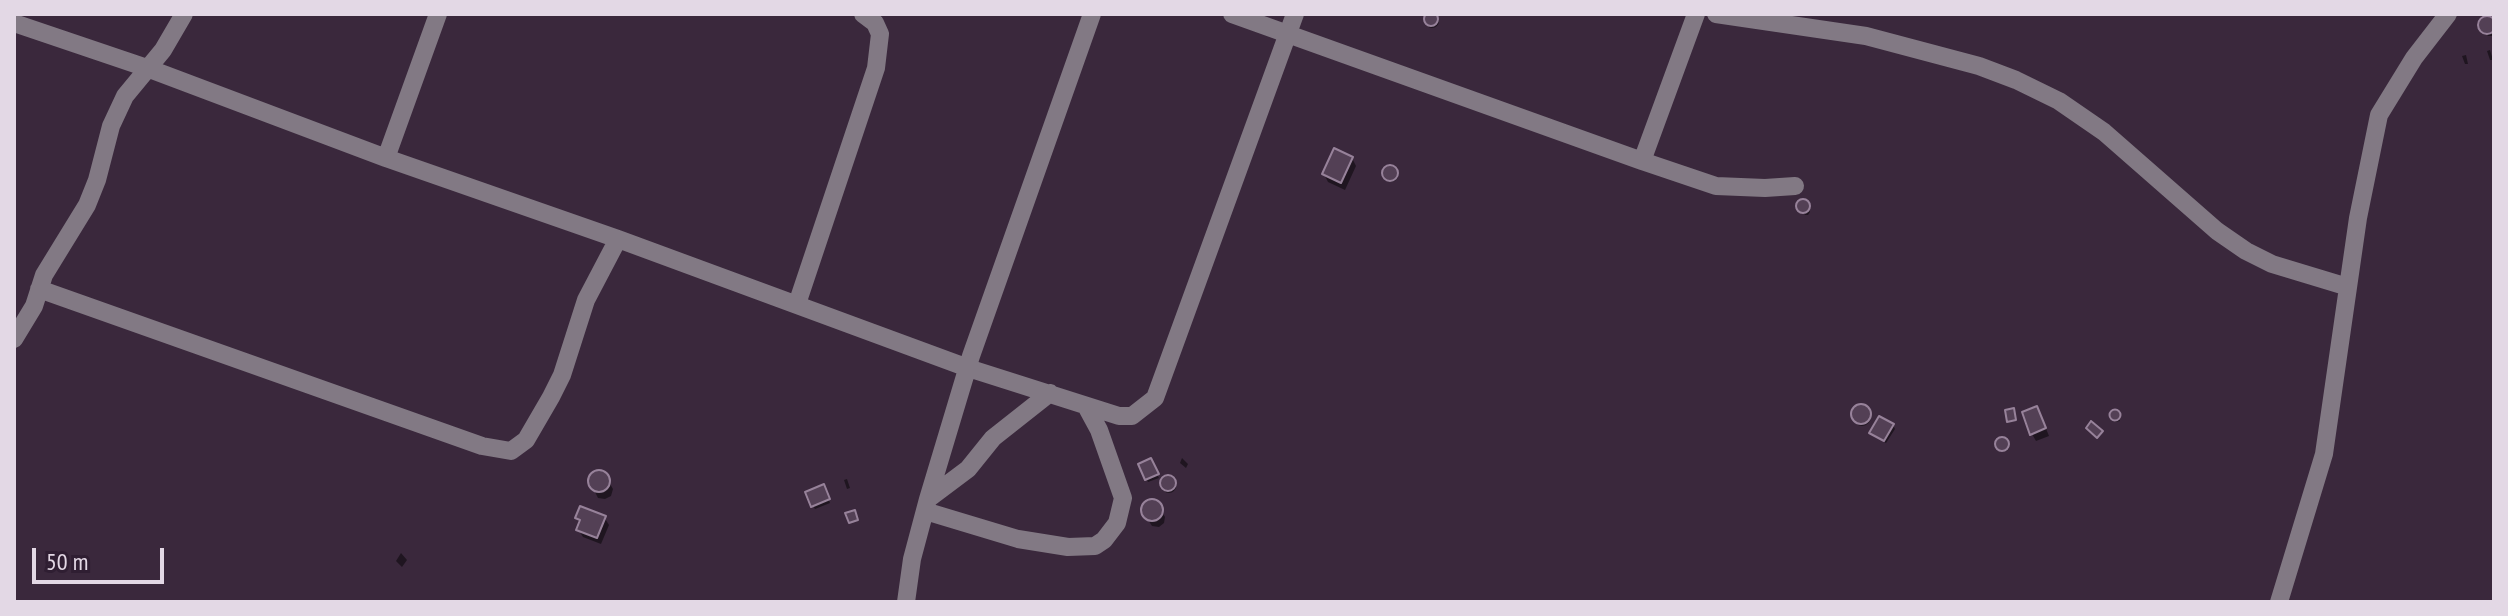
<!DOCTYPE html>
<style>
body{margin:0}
#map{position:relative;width:2508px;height:616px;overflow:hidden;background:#3a283c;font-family:"PT Sans Narrow",sans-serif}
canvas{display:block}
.frame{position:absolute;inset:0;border:16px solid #e3d8e5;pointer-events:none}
.scale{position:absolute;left:32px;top:548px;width:132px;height:36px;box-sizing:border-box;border:4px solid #e3d8e5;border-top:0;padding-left:10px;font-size:24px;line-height:28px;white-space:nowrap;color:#e3d8e5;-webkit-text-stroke:6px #2f1e32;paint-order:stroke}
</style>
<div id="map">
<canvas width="2508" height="616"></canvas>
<div class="frame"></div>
<div class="scale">50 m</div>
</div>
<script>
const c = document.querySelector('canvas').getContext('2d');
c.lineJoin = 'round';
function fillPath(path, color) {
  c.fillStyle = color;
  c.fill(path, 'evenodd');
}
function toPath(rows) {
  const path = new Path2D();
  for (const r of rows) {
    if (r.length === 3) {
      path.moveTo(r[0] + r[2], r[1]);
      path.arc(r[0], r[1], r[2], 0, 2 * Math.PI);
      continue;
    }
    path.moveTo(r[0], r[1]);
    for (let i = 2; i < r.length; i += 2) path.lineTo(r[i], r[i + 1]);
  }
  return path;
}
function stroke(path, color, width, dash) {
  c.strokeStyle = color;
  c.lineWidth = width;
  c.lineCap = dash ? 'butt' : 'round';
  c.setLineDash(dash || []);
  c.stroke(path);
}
const shadow = toPath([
 [1432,21,7],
 [2485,18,2494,21,2493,36,2488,36,2482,28,2482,22],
 [2490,50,2493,60,2490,60,2487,51],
 [2466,55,2468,64,2465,64,2462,56],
 [1352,158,1356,166,1345,190,1328,182,1324,174],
 [1391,175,7],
 [1804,202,1810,212,1808,215,1805,215,1799,205],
 [1862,417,9],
 [2117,412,2120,421,2115,422,2112,413],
 [2041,416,2049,436,2036,441,2032,434],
 [1893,425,1895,429,1886,443,1872,433],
 [2004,446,5.5],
 [1182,458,1188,464,1186,468,1180,463],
 [1150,460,1159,478,1148,482,1140,465],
 [598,472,604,474,613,489,611,496,605,499,598,498,590,482,592,476],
 [1169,486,7],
 [847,479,850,488,847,489,844,480],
 [825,490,830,503,815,509,813,506],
 [1150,502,1156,503,1165,517,1164,523,1159,527,1152,526,1143,512,1144,505],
 [604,517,609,525,601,544,583,537,578,529,580,524,577,518],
 [401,553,407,560,402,567,396,561]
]);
const building = toPath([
 [1431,19,7],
 [2487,25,9],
 [1334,148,1353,157,1341,183,1322,174,1334,148],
 [1390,173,8],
 [1803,206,7],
 [1861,414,10],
 [2037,406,2046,428,2030,435,2022,412,2037,406],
 [2014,408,2016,420,2007,422,2005,410,2014,408],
 [2115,415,5.5],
 [1879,416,1894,424,1884,441,1869,433,1879,416],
 [2091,421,2103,431,2097,438,2086,428,2091,421],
 [2002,444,7],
 [1151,458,1159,474,1145,480,1138,464,1151,458],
 [599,481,11],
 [1168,483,8],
 [824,484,830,499,811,507,805,492,824,484],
 [1152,510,11],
 [580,506,606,516,597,538,576,530,580,520,575,518,580,506],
 [855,510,858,520,849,523,845,513,855,510]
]);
const minor = toPath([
 [1232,14,1642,161,1696,14],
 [1716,14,1866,36,1979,66,2016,80,2059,101,2104,132,2217,231,2246,251,2272,264,2348,287],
 [14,23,147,68,386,158,618,239,968,368,1119,416,1132,416,1155,398,1295,14],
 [386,158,438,14],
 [1642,161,1716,186,1765,188,1795,186],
 [39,289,482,446,511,451,526,440,551,397,562,375,586,300,618,239],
 [797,304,876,68,880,34,875,23,863,14],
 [14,339,34,306,44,275,87,205,97,180,111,126,125,96,163,50,184,14],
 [928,499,968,469,993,438,1050,393],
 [925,511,1018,539,1068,547,1095,546,1104,540,1117,523,1123,498,1099,430,1086,406],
 [906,602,912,559,928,499,971,356,1092,14],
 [2279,602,2324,454,2358,218,2379,115,2414,58,2448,14]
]);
fillPath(shadow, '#0007');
fillPath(building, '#534055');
stroke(building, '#97829a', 2);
stroke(minor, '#827984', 18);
</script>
